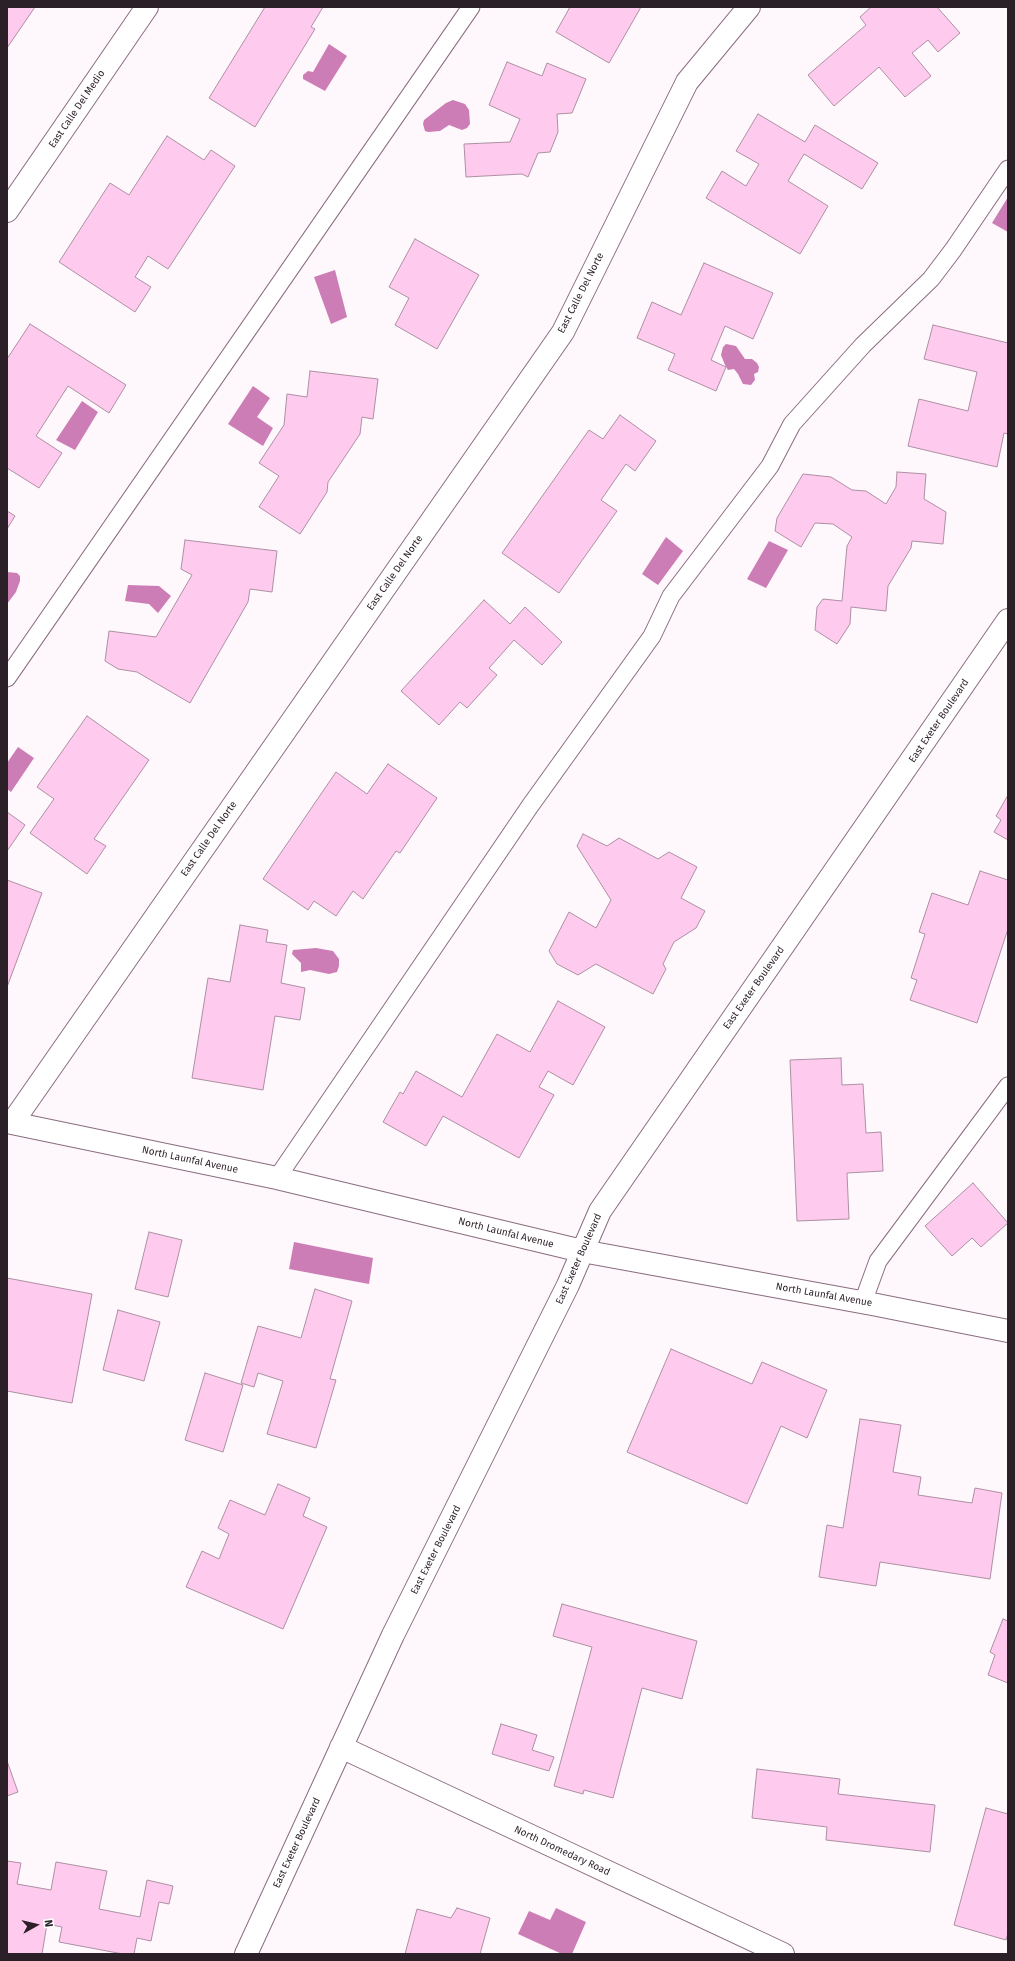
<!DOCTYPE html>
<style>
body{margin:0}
#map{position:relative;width:1015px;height:1961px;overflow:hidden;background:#fef7fb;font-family:"Fira Sans",sans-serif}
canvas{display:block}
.frame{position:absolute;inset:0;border:8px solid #2b1f28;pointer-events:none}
.north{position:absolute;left:16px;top:1905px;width:40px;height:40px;-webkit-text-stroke:3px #fff;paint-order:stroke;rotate:82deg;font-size:11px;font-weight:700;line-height:16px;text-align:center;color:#2b1f28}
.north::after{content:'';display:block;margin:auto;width:14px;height:18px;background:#2b1f28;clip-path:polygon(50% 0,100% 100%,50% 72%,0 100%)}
</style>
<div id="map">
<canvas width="1015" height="1961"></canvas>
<div class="frame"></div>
<div class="north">N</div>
</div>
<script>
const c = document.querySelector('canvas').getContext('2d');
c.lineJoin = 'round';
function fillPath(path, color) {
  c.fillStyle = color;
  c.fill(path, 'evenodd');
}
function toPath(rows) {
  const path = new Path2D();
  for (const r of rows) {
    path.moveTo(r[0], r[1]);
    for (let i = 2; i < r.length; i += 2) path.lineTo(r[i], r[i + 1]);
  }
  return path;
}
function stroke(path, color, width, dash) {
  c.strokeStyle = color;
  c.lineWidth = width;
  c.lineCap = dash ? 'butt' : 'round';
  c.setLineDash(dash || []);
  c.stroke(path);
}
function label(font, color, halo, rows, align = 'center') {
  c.font = font + ' "Fira Sans",sans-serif';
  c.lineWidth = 3;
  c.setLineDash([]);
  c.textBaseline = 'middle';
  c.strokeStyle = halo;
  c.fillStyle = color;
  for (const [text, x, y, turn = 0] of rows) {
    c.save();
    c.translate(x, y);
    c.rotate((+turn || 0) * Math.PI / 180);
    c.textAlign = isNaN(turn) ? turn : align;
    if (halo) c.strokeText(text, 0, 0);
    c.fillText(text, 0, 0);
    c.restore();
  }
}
const water = toPath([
 [329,44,347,56,325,91,303,79,303,75,308,71,313,72],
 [453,100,465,104,469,110,470,124,467,128,462,130,449,125,440,131,428,132,425,131,423,124,424,120,446,103],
 [1008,197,1008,232,992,223],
 [335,270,347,317,331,324,314,277],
 [726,344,736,346,745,359,752,359,757,363,759,367,758,372,754,374,755,380,751,385,743,384,738,374,734,369,728,370,725,365,721,355,723,347],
 [253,386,270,398,257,417,273,428,263,446,228,424],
 [82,401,98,412,75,450,56,440],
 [666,537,683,551,658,585,642,574],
 [769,541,788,550,766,588,747,579],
 [7,572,17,573,20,576,20,581,16,592,7,604],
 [128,585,159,586,171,596,158,613,149,604,125,601],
 [18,747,34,758,11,792,7,789,7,763],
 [316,948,333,951,339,959,339,966,337,972,329,974,310,970,301,972,301,963,292,954,293,950],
 [294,1242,373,1258,369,1284,289,1269],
 [556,1908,586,1922,572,1954,562,1954,518,1934,529,1911,550,1920]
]);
const building = toPath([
 [7,7,35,7,7,48,7,7],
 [265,7,323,7,311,27,315,29,255,127,209,98,265,7],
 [570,7,641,7,609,63,556,32,570,7],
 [871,7,937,7,960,33,938,52,928,40,912,53,931,76,905,97,879,67,834,106,808,75,866,25,860,17,871,7],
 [507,62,542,76,547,63,586,79,572,113,557,114,558,132,550,152,538,153,528,177,522,174,466,177,464,144,510,142,520,119,489,105,507,62],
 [758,114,805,142,815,125,878,163,862,189,804,154,788,181,828,206,800,254,706,198,722,171,746,186,759,164,736,151,758,114],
 [167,136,204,160,211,150,235,166,168,269,148,256,135,277,151,287,135,312,59,262,110,183,129,195,167,136],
 [415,239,479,275,437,349,395,325,409,298,389,287,415,239],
 [704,263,773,293,753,339,725,326,711,360,726,367,716,391,668,370,675,354,637,338,652,302,681,315,704,263],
 [30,324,126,385,109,413,68,386,36,436,62,453,39,488,7,468,7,359,30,324],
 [933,325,1008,343,1008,434,1004,433,997,467,908,446,919,399,968,411,977,372,924,359,933,325],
 [310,371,378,379,373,419,362,417,360,434,328,482,327,492,300,534,259,507,279,476,259,463,284,425,287,394,307,397,310,371],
 [620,415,656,441,635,471,626,464,601,500,617,511,559,593,502,553,589,430,603,439,620,415],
 [897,472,926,474,924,499,946,512,943,544,912,541,911,548,888,586,886,611,851,607,850,624,837,644,815,630,817,607,823,599,842,601,847,546,852,537,833,524,815,523,801,547,775,531,777,518,803,474,831,477,852,490,866,491,886,504,896,487,897,472],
 [7,511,15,516,7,529,7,511],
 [185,540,277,551,272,592,250,589,248,602,190,703,137,672,118,669,105,661,109,631,156,637,192,575,181,569,185,540],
 [484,600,510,624,525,607,562,642,542,665,514,640,489,668,497,675,467,708,460,702,439,725,401,691,484,600],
 [87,716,149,760,94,839,106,846,87,874,30,833,54,799,37,787,87,716],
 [388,764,437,798,400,853,396,851,363,899,353,891,336,916,314,901,308,910,263,879,336,772,367,794,388,764],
 [1008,795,1008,840,994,832,1001,820,996,816,1008,795],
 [7,812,25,825,7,851,7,812],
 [583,834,607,846,619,838,658,859,669,852,697,867,681,898,705,911,696,928,674,942,663,964,666,969,653,994,596,964,578,975,557,964,549,951,569,912,596,928,611,900,577,846,583,834],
 [980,871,1008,880,1008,929,977,1023,910,1000,917,980,911,978,925,934,919,932,932,893,968,905,980,871],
 [7,880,42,893,7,987,7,880],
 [240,925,268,930,266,942,287,945,281,983,305,988,300,1020,275,1016,263,1090,192,1078,208,978,230,982,240,925],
 [558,1001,605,1027,573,1085,548,1071,539,1087,554,1095,519,1158,443,1116,426,1146,383,1122,400,1092,403,1094,416,1071,462,1097,497,1034,530,1052,558,1001],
 [841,1058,842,1085,863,1084,866,1133,881,1132,883,1171,847,1173,849,1219,797,1221,790,1060,841,1058],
 [973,1183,1008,1223,981,1247,972,1238,952,1256,925,1226,973,1183],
 [149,1232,182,1240,168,1297,135,1289,149,1232],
 [7,1278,92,1294,72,1403,7,1391,7,1278],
 [315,1289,352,1301,330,1379,336,1380,316,1448,267,1434,283,1381,258,1373,254,1387,241,1383,258,1326,301,1338,315,1289],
 [118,1310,160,1322,144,1381,103,1370,118,1310],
 [671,1349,752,1384,762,1362,827,1390,807,1438,781,1426,747,1504,627,1452,671,1349],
 [205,1373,243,1385,223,1452,185,1440,205,1373],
 [860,1419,901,1425,893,1472,921,1477,918,1495,972,1503,975,1488,1002,1493,990,1579,880,1562,876,1586,819,1577,827,1525,843,1528,860,1419],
 [278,1484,310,1498,303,1516,327,1527,283,1629,186,1587,202,1551,219,1559,229,1534,218,1528,230,1500,265,1515,278,1484],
 [562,1604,697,1641,682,1699,642,1688,613,1798,584,1790,583,1794,554,1786,592,1647,553,1636,562,1604],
 [1003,1619,1008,1621,1008,1683,988,1675,995,1655,990,1652,1003,1619],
 [501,1724,537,1735,532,1750,554,1757,549,1771,492,1754,501,1724],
 [7,1761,18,1792,7,1796,7,1761],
 [757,1769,840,1779,838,1794,935,1805,930,1852,826,1840,827,1827,752,1818,757,1769],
 [986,1808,1008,1814,1008,1933,1006,1940,954,1925,986,1808],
 [7,1861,21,1863,17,1884,51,1890,56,1862,107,1871,99,1909,140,1917,147,1880,173,1886,169,1904,159,1902,151,1941,137,1938,134,1954,123,1954,59,1942,62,1927,47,1924,42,1954,7,1954,7,1861],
 [457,1908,490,1918,480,1954,405,1954,417,1909,451,1918,457,1908]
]);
const lane = toPath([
 [7,678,471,7],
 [277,1178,530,806,652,636,671,596,770,466,792,424,863,345,931,279,953,250,1008,169],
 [863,1302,878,1261,1008,1086]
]);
const street = toPath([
 [7,211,147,7],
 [7,1122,277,1178,582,1251,872,1304,1008,1331],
 [12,1123,563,332,687,82,749,7],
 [341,1747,783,1954],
 [246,1954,393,1635,568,1285,600,1211,1008,620]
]);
const streetNames = [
 ["East Calle Del Medio",77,109,-56],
 ["East Calle Del Norte",581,293,-63],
 ["East Calle Del Norte",395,573,-55],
 ["East Exeter Boulevard",939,721,-56],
 ["East Calle Del Norte",209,839,-55],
 ["East Exeter Boulevard",754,988,-55],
 ["North Launfal Avenue",190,1160,12],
 ["North Launfal Avenue",506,1233,14],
 ["East Exeter Boulevard",579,1259,-66],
 ["North Launfal Avenue",824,1295,10],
 ["East Exeter Boulevard",436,1550,-63],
 ["East Exeter Boulevard",297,1843,-65],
 ["North Dromedary Road",562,1851,25]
];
fillPath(water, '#cd7db6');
fillPath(building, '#fecbee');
stroke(building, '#ad8fa3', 1);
stroke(lane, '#8a6d81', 19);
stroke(street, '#8a6d81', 24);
stroke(lane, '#fff', 17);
stroke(street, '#fff', 22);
label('10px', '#2b1f28', '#fff', streetNames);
</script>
